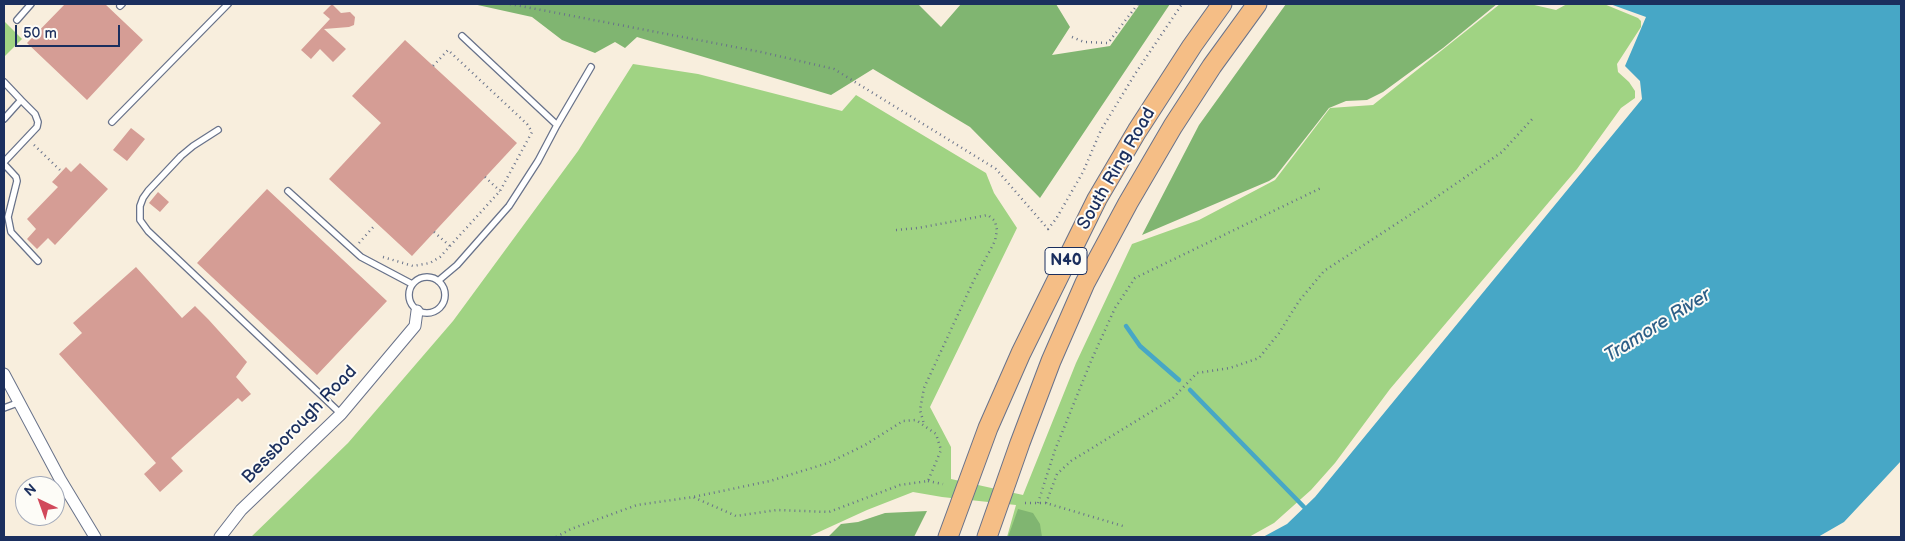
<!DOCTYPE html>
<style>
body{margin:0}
#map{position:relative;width:1905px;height:541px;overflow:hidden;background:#f8eedd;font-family:"Balsamiq Sans",sans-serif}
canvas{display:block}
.frame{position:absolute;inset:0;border:5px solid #1b2f5e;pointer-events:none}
.north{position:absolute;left:15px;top:476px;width:50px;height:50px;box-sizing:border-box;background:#fdfcf7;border:1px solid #a3aaba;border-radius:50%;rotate:318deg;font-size:14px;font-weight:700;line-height:20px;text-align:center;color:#1b2f5e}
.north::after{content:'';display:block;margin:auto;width:18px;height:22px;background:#d1495b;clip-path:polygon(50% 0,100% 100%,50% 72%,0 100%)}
.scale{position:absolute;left:15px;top:25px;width:105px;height:22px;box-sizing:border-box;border:2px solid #1b2f5e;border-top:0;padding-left:6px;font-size:15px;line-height:18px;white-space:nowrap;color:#1b2f5e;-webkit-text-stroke:4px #fdfcf7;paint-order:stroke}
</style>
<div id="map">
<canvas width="1905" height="541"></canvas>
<div class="frame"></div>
<div class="north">N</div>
<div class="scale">50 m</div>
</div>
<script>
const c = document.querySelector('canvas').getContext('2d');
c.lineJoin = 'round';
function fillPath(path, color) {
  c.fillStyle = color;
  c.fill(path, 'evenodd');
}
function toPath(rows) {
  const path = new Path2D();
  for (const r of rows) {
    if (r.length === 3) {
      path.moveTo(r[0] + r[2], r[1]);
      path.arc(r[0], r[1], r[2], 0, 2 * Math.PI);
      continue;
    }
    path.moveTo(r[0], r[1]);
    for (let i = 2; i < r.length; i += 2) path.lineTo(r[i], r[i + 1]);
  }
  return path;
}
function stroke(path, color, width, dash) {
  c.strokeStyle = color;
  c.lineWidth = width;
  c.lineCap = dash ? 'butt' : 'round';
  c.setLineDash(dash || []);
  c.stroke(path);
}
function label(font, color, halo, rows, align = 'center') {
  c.font = font + ' "Balsamiq Sans",sans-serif';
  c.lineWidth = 4;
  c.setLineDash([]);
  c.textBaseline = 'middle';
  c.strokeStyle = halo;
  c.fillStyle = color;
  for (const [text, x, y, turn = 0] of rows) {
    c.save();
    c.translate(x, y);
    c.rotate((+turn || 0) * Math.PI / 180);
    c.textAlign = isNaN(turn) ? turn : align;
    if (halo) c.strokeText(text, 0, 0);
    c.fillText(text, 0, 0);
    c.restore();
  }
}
const green = toPath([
 [1500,4,1530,4,1556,10,1567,4,1604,4,1638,18,1641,21,1641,27,1617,64,1618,72,1629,82,1635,91,1635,98,1621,108,1577,169,1390,389,1335,463,1311,490,1274,523,1249,537,1007,537,1016,505,942,497,913,492,867,510,808,537,251,537,348,443,453,321,578,151,633,64,698,74,842,111,856,95,986,173,994,193,1017,228,930,407,951,447,951,479,1023,495,1076,363,1132,244,1199,220,1275,180,1330,108,1373,105],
 [4,21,22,39,5,56,4,55]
]);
const forest = toPath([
 [473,4,918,4,941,27,961,4,1056,4,1070,27,1052,55,1110,46,1140,4,1170,4,1040,198,970,127,873,69,831,95,637,37,625,48,615,42,595,53,562,40,532,17],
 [1286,4,1497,4,1443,48,1383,92,1367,100,1346,101,1329,108,1275,177,1269,181,1142,235,1199,125],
 [1018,509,1033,513,1040,524,1042,537,1008,537],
 [927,511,914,537,828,537,841,524,858,522,885,513]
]);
const water = toPath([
 [1610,4,1901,4,1901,461,1844,522,1818,537,1263,537,1287,524,1315,497,1642,99,1640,81,1625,66,1646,17]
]);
const stream = toPath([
 [1126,326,1140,346,1179,380],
 [1190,390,1304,507]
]);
const building = toPath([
 [65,4,105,4,143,40,87,100,27,43],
 [332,4,341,13,350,12,355,17,354,25,349,27,324,29,346,49,333,62,320,49,311,59,301,50,330,19,323,13],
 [405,40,517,143,412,256,329,179,381,123,352,96],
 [131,128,145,139,127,161,113,150],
 [80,163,108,189,55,245,48,238,37,249,27,239,36,229,27,219,58,187,52,182,66,167,71,172],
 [267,189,387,301,317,375,197,263],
 [158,192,169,202,160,212,149,203],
 [136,267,182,318,195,306,208,319,247,362,236,377,251,394,242,402,238,398,171,458,183,471,160,492,144,474,156,463,59,354,82,333,73,323]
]);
const path = toPath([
 [510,4,761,52,834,69,996,169,1048,229,1056,219,1083,172,1101,130,1135,74,1182,4],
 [1072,37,1084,42,1108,43,1138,4],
 [34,145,61,171],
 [485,177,500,191],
 [896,230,918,228,988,215,995,221,997,230,995,241,973,282,924,388,920,410,924,424],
 [434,232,450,246],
 [359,243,375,225],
 [383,257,413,266,430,263,440,257,500,191,532,132,527,124,448,50,433,66],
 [928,481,943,484],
 [1025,503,1046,503,1123,526],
 [1038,503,1055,450,1091,361,1115,308,1135,278,1323,187],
 [1046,503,1057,474,1071,461,1172,399,1197,373,1230,368,1259,358,1279,333,1299,301,1324,271,1419,209,1502,152,1534,117],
 [556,537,571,529,637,505,693,497,770,481,828,463,865,445,903,421,916,420,936,434,941,450,928,481,900,485,829,512,777,510,736,516,693,497]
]);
const service = toPath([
 [120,6,122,4],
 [17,20,31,4],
 [462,36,557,125],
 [4,82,21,100,4,119],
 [112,122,228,4],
 [218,130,193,146,181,156,148,191,143,198,140,206,140,220,148,231,341,414],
 [4,162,37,127,38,122,35,114,21,100],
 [4,164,16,177,17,181,8,217,11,232,38,261],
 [288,191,361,257,412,284],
 [427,295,18],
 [438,281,457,265,509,206,538,161,557,125,591,67],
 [4,408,20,402]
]);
const minor = toPath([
 [4,374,60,479,95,537],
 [220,537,241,510,341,414,415,326,417,311]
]);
const trunk = toPath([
 [948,537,988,428,1021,353,1097,199,1137,131,1192,46,1222,4],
 [987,537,1020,443,1051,361,1085,283,1128,203,1173,126,1212,66,1257,4]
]);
const shields = [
 [1066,261,42]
];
const shieldNames = [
 ["N40",1066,261]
];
const streetNames = [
 ["South Ring Road",1117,169,-60],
 ["Bessborough Road",300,425,-46]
];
const waterNames = [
 ["Tramore River",1658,326,-32]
];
fillPath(green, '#a0d383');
fillPath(forest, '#80b571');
fillPath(water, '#47a7c6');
stroke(stream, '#47a7c6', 4.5);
fillPath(building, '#d59d95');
stroke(service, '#68728a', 8);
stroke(minor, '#68728a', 13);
stroke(trunk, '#68728a', 21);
stroke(path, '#68728a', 2.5, [1, 4]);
stroke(service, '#fff', 5.5);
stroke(minor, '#fff', 11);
stroke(trunk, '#f5be86', 19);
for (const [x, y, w] of shields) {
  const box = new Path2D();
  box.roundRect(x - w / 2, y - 13.5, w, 27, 4);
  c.fillStyle = '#fdfcf7';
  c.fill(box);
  stroke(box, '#1b2f5e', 1);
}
label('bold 16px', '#1b2f5e', null, shieldNames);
label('18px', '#1b2f5e', '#fdfcf7', streetNames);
label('italic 19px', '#2d5f88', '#fdfcf7', waterNames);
</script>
